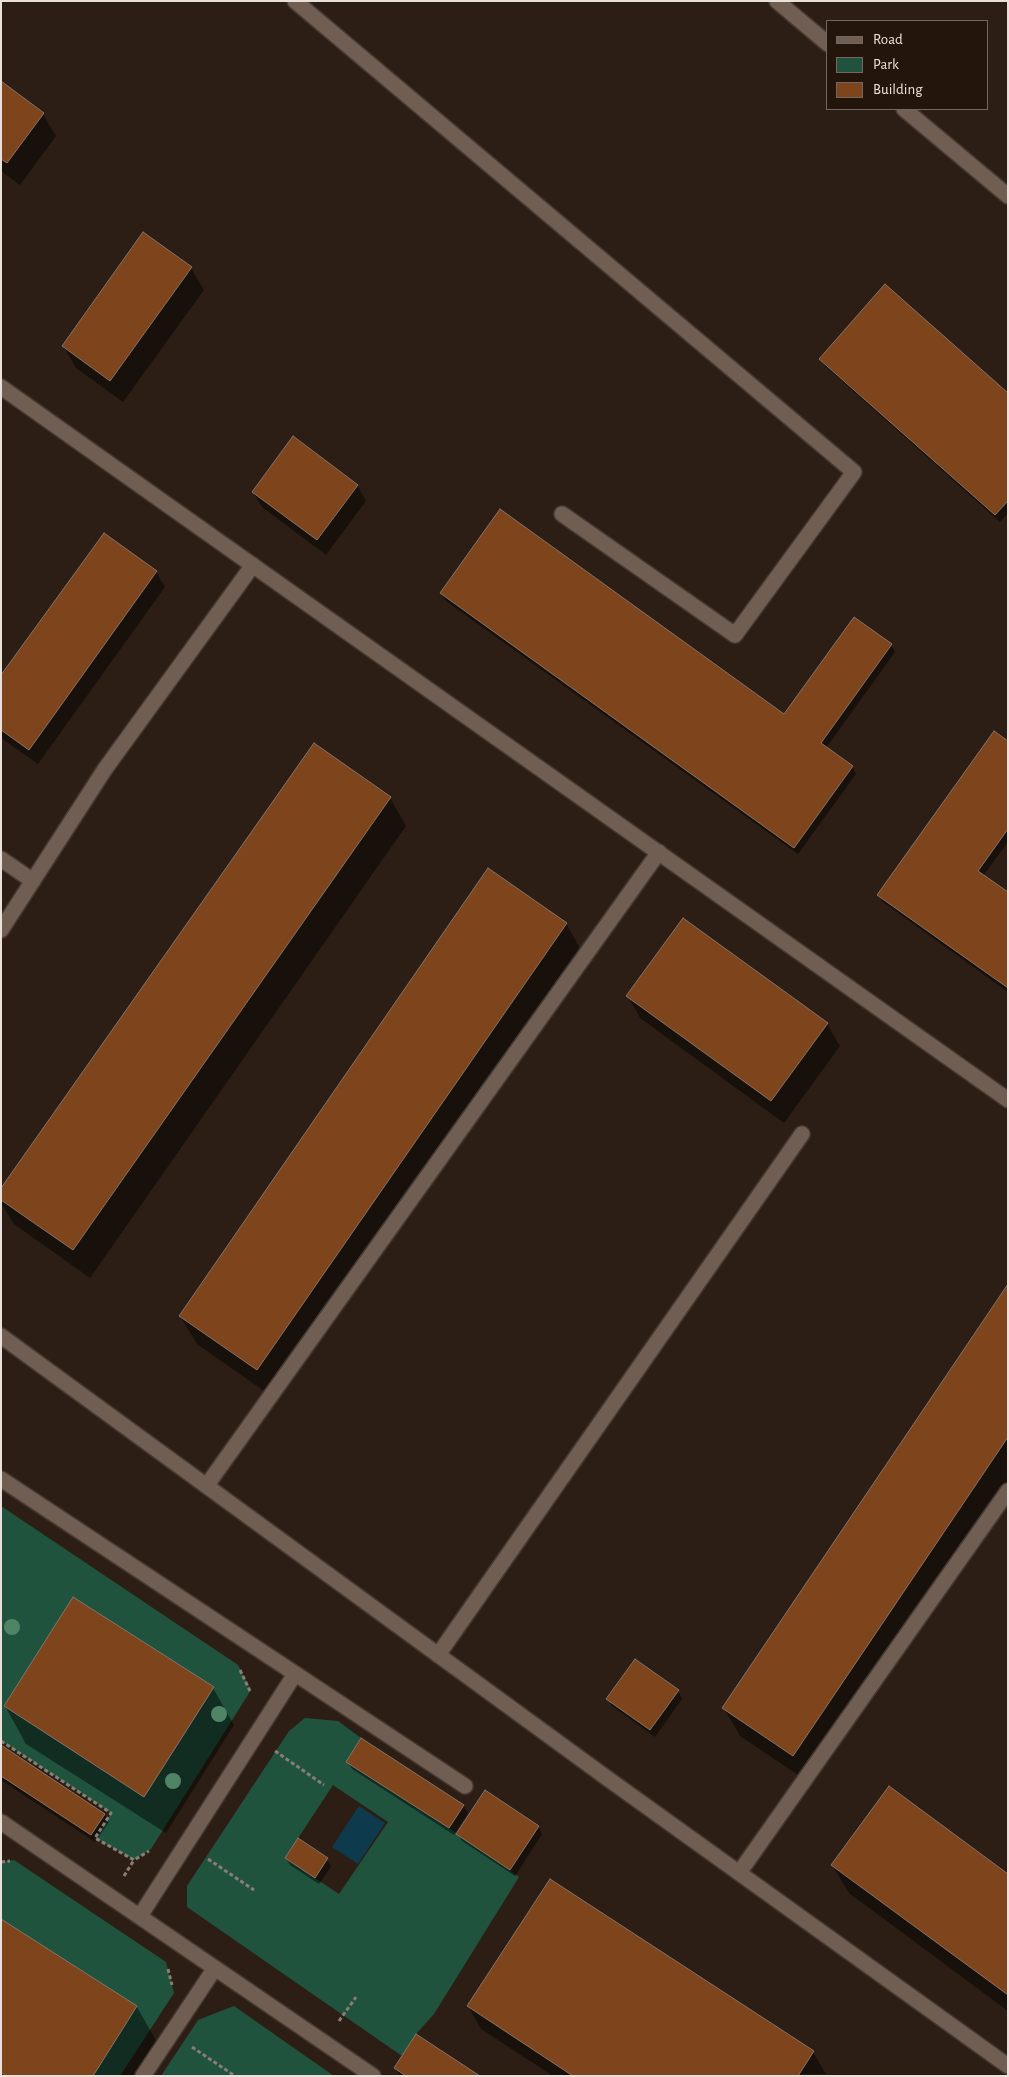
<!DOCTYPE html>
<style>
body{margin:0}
#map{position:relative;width:1009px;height:2077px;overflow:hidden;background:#2d1e15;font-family:"Alegreya Sans",sans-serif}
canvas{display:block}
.frame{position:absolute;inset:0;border:2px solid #ebe1db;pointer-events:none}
.legend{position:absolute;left:826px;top:20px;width:162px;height:90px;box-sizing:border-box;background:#23150c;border:1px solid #73675f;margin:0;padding:6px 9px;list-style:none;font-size:15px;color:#ebe1db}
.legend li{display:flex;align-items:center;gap:10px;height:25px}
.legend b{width:25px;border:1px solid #73675f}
</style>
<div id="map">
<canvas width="1009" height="2077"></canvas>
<div class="frame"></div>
<ul class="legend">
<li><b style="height:6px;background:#705e53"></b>Road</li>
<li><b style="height:14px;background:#20533d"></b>Park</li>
<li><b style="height:14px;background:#7e451d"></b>Building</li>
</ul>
</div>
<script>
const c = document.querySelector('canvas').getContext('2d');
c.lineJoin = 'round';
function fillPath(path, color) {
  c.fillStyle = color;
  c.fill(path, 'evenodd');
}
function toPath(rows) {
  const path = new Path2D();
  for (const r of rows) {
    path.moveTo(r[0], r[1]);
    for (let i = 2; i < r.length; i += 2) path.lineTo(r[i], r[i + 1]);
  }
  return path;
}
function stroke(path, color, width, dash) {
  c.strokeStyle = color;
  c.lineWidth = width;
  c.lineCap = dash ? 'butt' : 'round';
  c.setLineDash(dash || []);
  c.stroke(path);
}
const green = toPath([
 [1,1506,238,1665,251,1690,151,1849,134,1860,95,1838,111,1813,1,1741],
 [305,1718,338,1721,361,1738,346,1762,449,1828,519,1877,434,2014,416,2034,402,2056,187,1907,187,1886,289,1731],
 [333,1785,388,1822,339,1894,285,1858],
 [14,1860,166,1962,174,1993,120,2076,1,2076,1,1862],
 [234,2006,334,2076,161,2076,198,2020]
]);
const water = toPath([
 [359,1806,385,1823,358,1864,332,1847]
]);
const shadow = toPath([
 [1,82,43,114,56,136,20,185,1,171],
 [191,268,204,290,123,402,76,368,63,346],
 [821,359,1008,394,1008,513,1000,522,825,366],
 [357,485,366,501,326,555,262,507,253,492],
 [156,572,165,587,38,764,1,738,1,677],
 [441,594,784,716,891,645,895,652,826,748,852,767,856,774,798,854,446,601],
 [1008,742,1008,842,983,876,1008,894,1008,992,883,902,879,895],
 [390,798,406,826,90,1278,14,1224,1,1203,1,1190],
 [566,923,582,952,274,1398,197,1344,180,1316],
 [628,996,827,1024,840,1046,784,1123,640,1018],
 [1008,1287,1008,1489,810,1783,740,1736,724,1708],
 [213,1688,234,1725,166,1833,26,1744,5,1706],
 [678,1691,682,1699,655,1737,612,1706,608,1699],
 [1,1746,104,1814,109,1822,95,1842,1,1780],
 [348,1762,463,1805,468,1813,454,1835,352,1769],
 [538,1826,542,1834,515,1876,462,1841,458,1834],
 [286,1858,327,1859,331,1867,319,1884,290,1865],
 [832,1865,1008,1875,1008,2011,849,1893],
 [1,1920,137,2007,158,2044,138,2076,1,2076],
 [468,2006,813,2052,826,2074,553,2076,481,2029],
 [396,2068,478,2076,400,2076]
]);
const building = toPath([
 [1,81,44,113,7,163,1,159,1,81],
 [143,232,192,267,110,381,62,346,143,232],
 [885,284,1008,393,1008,501,995,515,819,359,885,284],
 [293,436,358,485,317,540,252,492,293,436],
 [500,509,784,714,854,617,892,644,821,743,853,766,794,848,440,593,500,509],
 [104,533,157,571,29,750,1,730,1,675,104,533],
 [994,731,1008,741,1008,829,978,871,1008,892,1008,988,877,895,994,731],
 [314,743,391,797,73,1250,1,1200,1,1188,314,743],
 [488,868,567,923,257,1370,179,1316,488,868],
 [683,918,828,1023,771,1101,626,996,683,918],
 [1008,1284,1008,1437,793,1756,722,1708,1008,1284],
 [73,1597,214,1687,144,1797,4,1706,73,1597],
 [635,1659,679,1690,650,1730,606,1699,635,1659],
 [361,1738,464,1805,449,1828,346,1762,361,1738],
 [1,1745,105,1814,91,1835,1,1776,1,1745],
 [889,1786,1008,1874,1008,1995,831,1865,889,1786],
 [485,1790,539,1826,510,1870,456,1834,485,1790],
 [298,1838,328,1858,315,1878,285,1858,298,1838],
 [550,1879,814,2051,798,2076,573,2076,467,2006,550,1879],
 [1,1919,137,2006,93,2076,6,2076,1,2072,1,1919],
 [416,2034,480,2076,406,2076,394,2068,416,2034]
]);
const path = toPath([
 [240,1670,250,1691],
 [1,1741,111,1813,95,1838,134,1860,149,1851],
 [275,1751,324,1785],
 [208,1859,254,1890],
 [1,1862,10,1861],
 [124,1876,134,1860],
 [168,1969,172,1985],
 [339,2021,356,1997],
 [192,2047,235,2076]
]);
const minor = toPath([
 [295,1,854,472,735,635,562,514],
 [777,1,828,44],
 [904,109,1008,196],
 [1,387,1008,1100],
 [1,859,33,881],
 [1,930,105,769,253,565],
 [1,1336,611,1781,1008,2066],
 [1,1479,465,1786],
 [207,1485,659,852],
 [438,1655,802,1134],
 [1,1822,373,2076],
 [739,1873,1008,1491],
 [140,1916,295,1674],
 [143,2076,215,1968]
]);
const trees = [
 [12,1627],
 [219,1714],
 [173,1781]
];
fillPath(green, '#20533d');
fillPath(water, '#0e3a4d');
fillPath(shadow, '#0007');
fillPath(building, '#7e451d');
stroke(building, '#867368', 1);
stroke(minor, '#443832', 18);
stroke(path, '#8a7d75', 3, [4, 2.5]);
stroke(minor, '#705e53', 15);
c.fillStyle = '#4f8466';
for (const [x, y] of trees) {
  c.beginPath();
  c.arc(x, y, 8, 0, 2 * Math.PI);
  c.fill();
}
</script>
